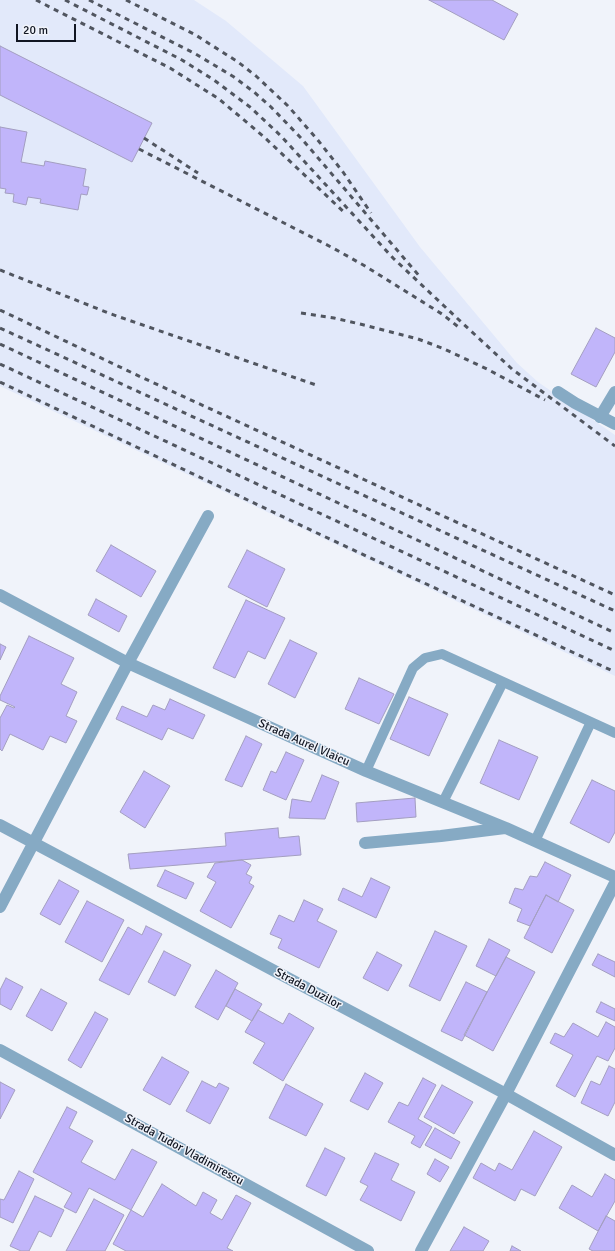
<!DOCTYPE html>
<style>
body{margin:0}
#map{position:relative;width:615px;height:1251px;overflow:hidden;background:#f0f3fa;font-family:Signika,sans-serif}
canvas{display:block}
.scale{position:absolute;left:16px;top:24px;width:60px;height:18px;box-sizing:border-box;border:2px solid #111622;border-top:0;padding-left:5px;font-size:12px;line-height:14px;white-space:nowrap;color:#111622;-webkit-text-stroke:3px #f0f3fa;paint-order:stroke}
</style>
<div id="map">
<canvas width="615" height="1251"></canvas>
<div class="scale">20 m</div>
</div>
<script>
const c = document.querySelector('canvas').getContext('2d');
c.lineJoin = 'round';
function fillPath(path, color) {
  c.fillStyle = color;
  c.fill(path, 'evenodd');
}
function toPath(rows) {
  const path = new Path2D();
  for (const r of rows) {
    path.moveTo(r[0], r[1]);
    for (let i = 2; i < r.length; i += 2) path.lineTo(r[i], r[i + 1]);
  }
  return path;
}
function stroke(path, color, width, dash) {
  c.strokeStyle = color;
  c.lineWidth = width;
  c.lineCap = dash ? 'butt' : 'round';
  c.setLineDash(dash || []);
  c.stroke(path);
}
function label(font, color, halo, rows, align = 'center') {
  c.font = font + ' Signika,sans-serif';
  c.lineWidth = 3;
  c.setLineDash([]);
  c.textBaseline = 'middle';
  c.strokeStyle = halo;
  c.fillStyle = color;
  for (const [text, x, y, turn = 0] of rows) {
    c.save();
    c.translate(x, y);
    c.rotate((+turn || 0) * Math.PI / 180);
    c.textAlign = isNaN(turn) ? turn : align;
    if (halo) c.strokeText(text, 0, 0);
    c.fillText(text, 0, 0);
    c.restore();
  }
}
const built = toPath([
 [0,0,194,0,226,21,303,86,420,247,517,363,538,382,615,435,615,676,0,386]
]);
const building = toPath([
 [429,0,492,0,518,14,504,40,429,0],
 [0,46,152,123,132,162,0,95,0,46],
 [0,127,27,132,21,162,44,166,45,161,86,169,83,186,89,187,87,195,81,194,78,210,40,203,41,199,28,197,26,205,13,202,14,194,5,193,6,189,0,188,0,127],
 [596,328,615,338,615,352,596,387,571,374,596,328],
 [111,545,156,571,141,597,96,571,111,545],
 [247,550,285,569,267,607,228,587,247,550],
 [96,599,127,616,119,632,88,615,96,599],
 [246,600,285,618,265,659,248,651,235,678,213,668,246,600],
 [29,636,74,658,61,684,77,692,66,716,77,721,66,743,50,736,43,750,10,734,2,751,0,749,0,718,7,705,14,708,15,707,0,700,0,696,29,636],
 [290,640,317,653,295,698,268,684,290,640],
 [0,644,6,647,0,660,0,644],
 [359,678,394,694,379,724,345,709,359,678],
 [409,697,448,714,429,756,390,739,409,697],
 [170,699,205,715,193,739,168,728,162,740,116,719,122,706,147,717,153,705,165,710,170,699],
 [246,736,262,744,242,787,225,780,246,736],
 [499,740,538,757,519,800,480,783,499,740],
 [286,752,304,760,286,800,263,790,271,771,276,773,286,752],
 [144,771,170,786,145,828,120,812,144,771],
 [322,775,339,782,325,819,289,818,292,799,311,802,322,775],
 [592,780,615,791,615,832,609,843,570,823,592,780],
 [415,798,416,817,357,822,356,803,415,798],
 [278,828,279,838,299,836,301,855,130,869,128,854,226,846,225,833,278,828],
 [242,860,251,865,246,874,252,877,249,883,254,886,231,928,200,911,216,882,207,877,215,863,242,860],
 [545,862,571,875,558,902,546,895,530,926,517,921,522,909,509,903,515,888,523,890,530,876,537,877,545,862],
 [165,870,194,883,186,899,157,886,165,870],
 [371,878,390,887,376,918,338,900,343,888,362,897,371,878],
 [59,880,79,891,60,925,40,914,59,880],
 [546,895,574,910,552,953,524,938,546,895],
 [304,900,323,909,317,921,337,931,319,968,278,948,282,939,270,934,279,915,294,922,304,900],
 [87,901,124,920,102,962,65,942,87,901],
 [146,926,162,934,129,995,99,980,128,927,142,935,146,926],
 [435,931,467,946,440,1001,409,986,435,931],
 [489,939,510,950,496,976,476,966,489,939],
 [164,951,191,965,175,996,148,982,164,951],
 [377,952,402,965,388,991,363,978,377,952],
 [598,954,615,962,615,977,592,965,598,954],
 [506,957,535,972,493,1051,464,1035,506,957],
 [216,970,238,983,218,1020,195,1007,216,970],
 [6,978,23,987,11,1010,0,1004,0,990,6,978],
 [466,982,487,992,462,1041,441,1031,466,982],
 [41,989,67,1003,52,1031,26,1016,41,989],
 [235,989,262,1004,252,1021,226,1006,235,989],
 [601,1002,615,1009,615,1021,596,1012,601,1002],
 [258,1010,283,1024,289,1013,314,1028,283,1081,253,1063,265,1043,245,1032,258,1010],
 [95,1012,108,1019,81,1068,68,1060,95,1012],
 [606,1022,615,1027,615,1048,608,1061,597,1056,575,1097,556,1086,573,1055,550,1043,555,1033,564,1037,573,1023,598,1037,606,1022],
 [162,1057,189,1072,170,1105,143,1090,162,1057],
 [609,1066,615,1069,615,1102,608,1116,581,1103,591,1081,600,1085,609,1066],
 [365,1073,383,1083,368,1110,350,1101,365,1073],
 [423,1078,436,1085,418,1119,432,1127,420,1148,411,1143,415,1136,388,1122,399,1102,408,1106,423,1078],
 [202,1081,216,1088,219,1083,229,1088,210,1124,186,1111,202,1081],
 [0,1082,15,1090,0,1119,0,1082],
 [286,1084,323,1104,306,1136,269,1118,286,1084],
 [442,1085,473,1102,454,1134,424,1117,442,1085],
 [67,1107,77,1112,69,1128,93,1141,81,1162,115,1180,132,1149,157,1162,131,1210,89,1188,76,1213,64,1207,72,1193,33,1172,67,1107],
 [435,1128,460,1142,451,1159,425,1145,435,1128],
 [534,1131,562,1147,535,1196,521,1189,515,1201,473,1178,481,1163,495,1171,499,1163,512,1170,534,1131],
 [325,1148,345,1158,326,1196,306,1186,325,1148],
 [375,1153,399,1164,391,1180,415,1192,401,1221,360,1200,368,1186,360,1182,375,1153],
 [435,1159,449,1167,440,1182,427,1174,435,1159],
 [19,1171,34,1179,13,1223,0,1217,0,1199,4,1200,19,1171],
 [605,1174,615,1180,615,1201,598,1231,559,1208,572,1185,592,1197,605,1174],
 [162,1184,196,1206,203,1192,217,1200,210,1213,222,1220,236,1195,251,1203,227,1248,233,1251,126,1251,113,1244,131,1210,143,1217,162,1184],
 [35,1196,64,1210,51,1237,39,1231,29,1251,21,1251,10,1246,35,1196],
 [94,1199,124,1215,105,1251,66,1251,94,1199],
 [606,1216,615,1221,615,1251,593,1251,589,1249,606,1216],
 [464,1227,489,1241,483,1251,450,1251,464,1227],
 [512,1246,521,1251,510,1251,512,1246]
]);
const lane = toPath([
 [366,771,413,668,425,658,442,654,615,733],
 [443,802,503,682],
 [535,841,591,722]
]);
const street = toPath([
 [558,392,575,403,615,424],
 [600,417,615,392],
 [0,595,128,663,366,771,506,828,615,877],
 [0,825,506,1094,615,1155],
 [365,843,441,836,505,828],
 [0,907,128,663,208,516],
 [0,1050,368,1251],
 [421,1251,506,1094,615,883]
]);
const rail = toPath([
 [36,0,170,68,219,99,263,136,346,214],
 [65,0,182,60,214,80,250,107,281,136,393,258,458,319,512,369,615,446],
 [89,0,194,53,234,77,254,92,271,107,301,138,421,278],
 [126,0,194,34,238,62,256,76,288,106,317,139,343,172,371,213],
 [144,138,198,173],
 [139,149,333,248,365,266,442,314,461,329],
 [0,270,111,314,319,386],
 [0,310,141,377,615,595],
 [301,313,334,318,364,325,418,339,442,348,487,369,545,400],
 [0,328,615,611],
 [0,344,615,633],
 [0,364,615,651],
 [0,382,317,533,615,672]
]);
const streetNames = [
 ["Strada Aurel Vlaicu",304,743,24],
 ["Strada Duzilor",308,989,28],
 ["Strada Tudor Vladimirescu",184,1150,29]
];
fillPath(built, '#e2e9fa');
fillPath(building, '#c1b5fa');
stroke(building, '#a39ec0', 1);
stroke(lane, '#86aac4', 10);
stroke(street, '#86aac4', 12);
stroke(rail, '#50555f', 3, [5, 5]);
label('12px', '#111622', '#f0f3fa', streetNames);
</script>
